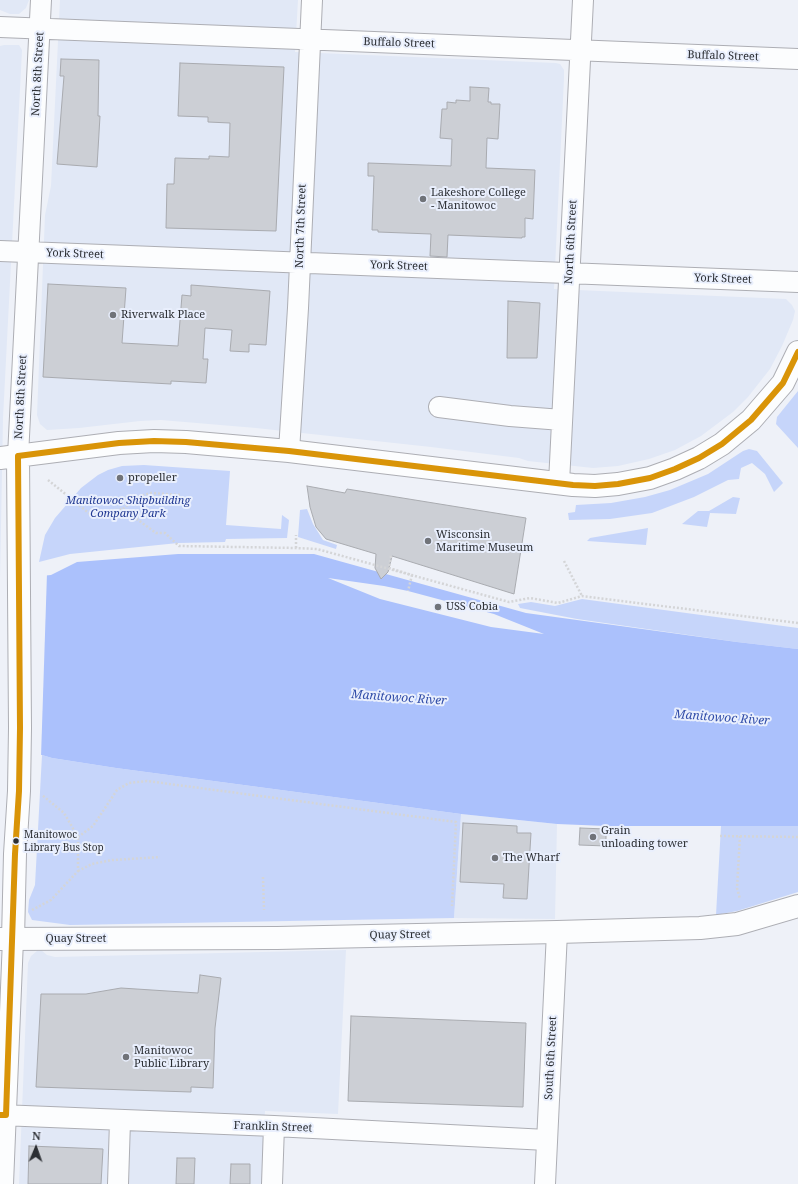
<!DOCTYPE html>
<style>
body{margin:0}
#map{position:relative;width:798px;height:1184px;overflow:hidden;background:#eef1f8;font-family:"Noto Serif",serif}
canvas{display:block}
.north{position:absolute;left:16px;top:1128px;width:40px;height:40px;-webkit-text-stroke:3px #e9effd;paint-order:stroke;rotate:2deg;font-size:11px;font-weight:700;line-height:16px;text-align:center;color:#2c2f34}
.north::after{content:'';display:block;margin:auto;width:14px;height:18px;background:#2c2f34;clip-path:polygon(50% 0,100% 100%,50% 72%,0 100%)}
</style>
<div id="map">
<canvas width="798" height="1184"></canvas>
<div class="north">N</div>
</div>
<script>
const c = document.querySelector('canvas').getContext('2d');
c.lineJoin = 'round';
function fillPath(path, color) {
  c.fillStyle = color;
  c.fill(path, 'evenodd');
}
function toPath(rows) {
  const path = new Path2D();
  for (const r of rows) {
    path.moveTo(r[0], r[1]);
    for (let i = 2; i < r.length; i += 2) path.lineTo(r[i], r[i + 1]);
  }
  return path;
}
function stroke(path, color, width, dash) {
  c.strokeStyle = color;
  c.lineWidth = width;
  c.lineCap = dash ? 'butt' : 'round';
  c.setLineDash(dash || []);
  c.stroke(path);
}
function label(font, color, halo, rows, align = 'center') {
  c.font = font + ' "Noto Serif",serif';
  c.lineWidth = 4;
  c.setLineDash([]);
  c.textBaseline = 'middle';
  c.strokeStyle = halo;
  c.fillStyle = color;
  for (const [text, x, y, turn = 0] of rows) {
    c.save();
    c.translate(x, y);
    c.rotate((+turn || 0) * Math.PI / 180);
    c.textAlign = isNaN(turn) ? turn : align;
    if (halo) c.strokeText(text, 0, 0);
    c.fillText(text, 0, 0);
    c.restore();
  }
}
const built = toPath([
 [0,0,29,0,26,8,19,14,10,14,0,10],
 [60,0,298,0,295,52,556,63,560,64,564,70,564,78,554,289,786,299,792,305,795,311,793,320,782,346,770,369,748,397,733,412,701,436,675,450,649,459,618,466,593,468,528,461,519,458,431,447,256,428,161,420,140,421,79,428,47,430,40,424,37,415,45,215,51,186],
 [4,45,19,45,22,50,3,418,0,580,0,46],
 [461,814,557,824,555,919,454,918],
 [41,950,47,955,55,957,346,950,338,1114,265,1111,262,1184,19,1184,28,963,31,956,37,951]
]);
const green = toPath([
 [798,391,798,448,776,424,777,417],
 [749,449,757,451,783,483,774,492,765,474,752,463,741,468,739,479,728,480,694,497,652,513,610,519,569,520,568,513,575,512,576,505,611,503,645,497,670,490,708,474,743,451],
 [144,465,230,471,226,525,281,529,282,515,289,520,287,538,226,539,225,542,178,543,70,554,39,562,45,535,55,518,81,488,98,475,108,470,122,466],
 [733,497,740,498,736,514,710,513,707,527,682,524,698,511,709,511],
 [307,509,313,524,323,540,337,545,336,549,298,537,300,510],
 [648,528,646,545,587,541,590,538],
 [582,599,798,628,798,649,737,642,577,619,520,608,518,604,531,602,555,606],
 [42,755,52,758,116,768,461,814,454,918,70,925,32,920,28,912,29,900,35,885],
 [721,826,798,826,798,892,737,911,716,915]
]);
const water = toPath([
 [178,554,314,554,526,613,737,642,798,649,798,826,606,826,557,824,461,814,116,768,52,758,42,755,0,754,0,580,51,575,77,562],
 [328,578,384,586,408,591,494,614,544,634,491,627,380,599]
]);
const pier = toPath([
 [47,573,41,757,0,756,0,578]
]);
const building = toPath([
 [61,59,99,60,98,116,100,116,97,167,57,164,64,76,60,76,61,59],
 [180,63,284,67,276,231,166,228,167,184,174,184,175,158,209,159,209,156,229,157,230,123,208,122,208,117,178,116,180,63],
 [470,87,489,88,488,102,491,102,491,104,500,104,498,139,487,138,486,168,535,170,533,219,525,218,525,237,522,237,522,238,448,235,447,257,430,256,431,234,378,232,378,230,372,230,374,176,368,176,368,163,451,166,452,139,440,138,442,109,447,109,447,102,456,103,456,100,470,101,470,87],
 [48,284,126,288,122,343,178,346,182,295,191,296,191,285,270,291,266,345,249,344,249,352,230,351,232,330,205,328,203,359,208,359,206,383,171,381,171,384,43,377,48,284],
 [508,301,540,303,537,358,507,358,508,301],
 [307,486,345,493,347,489,526,518,514,594,392,556,388,572,381,579,375,568,376,554,326,539,316,527,310,507,307,486],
 [463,823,517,826,517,833,531,833,527,899,503,898,504,884,460,882,463,823],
 [580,828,606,829,606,846,579,845,580,828],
 [200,975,221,978,215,1028,213,1088,191,1087,191,1092,36,1087,41,994,86,994,121,988,198,993,200,975],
 [351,1016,526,1023,523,1107,348,1101,351,1016],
 [29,1146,103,1149,101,1184,28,1184,29,1146],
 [177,1158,195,1158,194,1184,176,1184,177,1158],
 [231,1164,250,1164,250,1184,230,1184,231,1164]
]);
const path = toPath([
 [48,480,90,514,123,509,156,533,165,533,179,546,296,548,317,549,509,602,530,598,558,603,582,596,798,623],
 [123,509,137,497,151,493,181,495],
 [296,548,296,535],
 [564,561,582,596],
 [720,836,798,837],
 [740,836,737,888,740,899],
 [78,837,93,826,117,790,129,783,147,781,456,822,452,906],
 [78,871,92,864,112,860,160,857],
 [263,877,264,910],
 [32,910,51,900,78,871,78,837,64,813,42,795]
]);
const minor = toPath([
 [0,27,798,59],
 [0,251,798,282],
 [439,407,510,416,562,420],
 [289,451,298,308,312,0],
 [18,456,41,0],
 [559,483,583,0],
 [0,1115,274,1126,547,1140],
 [3,1184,13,939],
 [118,1184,120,1121],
 [272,1184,274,1126],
 [545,1184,557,932]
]);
const major = toPath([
 [0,458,119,443,154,441,186,442,289,451,573,485,595,486,618,484,650,478,675,469,699,458,722,444,751,420,783,383,798,352],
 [0,939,277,938,557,932,700,928,737,924,798,906],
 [13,939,15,854,19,791,20,728,18,456]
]);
const pathBridge = toPath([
 [391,556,389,568,412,575,408,591]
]);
const bus1 = toPath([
 [0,1115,6,1115,15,854,19,791,20,728,18,456,119,443,154,441,186,442,289,451,573,485,595,486,618,484,650,478,675,469,699,458,722,444,751,420,783,383,798,352]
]);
const markers = [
 [423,199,4,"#707379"],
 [113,315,4,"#707379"],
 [120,478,4,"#707379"],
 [428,541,4,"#707379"],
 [438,607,4,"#707379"],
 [593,837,4,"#707379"],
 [16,841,3.5,"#2c2f34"],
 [495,858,4,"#707379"],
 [126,1057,4,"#707379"]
];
const busNames = [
 ["Manitowoc",24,835],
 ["Library Bus Stop",24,848]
];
const streetNames = [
 ["Buffalo Street",399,43,2],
 ["Buffalo Street",723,56,2],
 ["North 8th Street",38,74,-87],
 ["North 7th Street",301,226,-88],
 ["North 6th Street",571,242,-87],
 ["York Street",75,254,2],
 ["York Street",399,266,2],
 ["York Street",723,279,2],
 ["North 8th Street",21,397,-87],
 ["Quay Street",400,935,-1],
 ["Quay Street",76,939],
 ["South 6th Street",551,1058,-87],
 ["Franklin Street",273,1127,2]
];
const poiNames = [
 ["Lakeshore College",431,193],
 ["- Manitowoc",431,206],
 ["Riverwalk Place",121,315],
 ["propeller",128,478],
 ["Wisconsin",436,535],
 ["Maritime Museum",436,548],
 ["USS Cobia",446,607],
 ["Grain",601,831],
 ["unloading tower",601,844],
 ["The Wharf",503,858],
 ["Manitowoc",134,1051],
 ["Public Library",134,1064]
];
const parkNames = [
 ["Manitowoc Shipbuilding",128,501],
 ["Company Park",128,514]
];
const waterNames = [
 ["Manitowoc River",399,698,4],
 ["Manitowoc River",722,718,4]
];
fillPath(built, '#e1e8f6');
fillPath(green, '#c6d5fa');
fillPath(water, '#abc1fc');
fillPath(pier, '#eef1f8');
fillPath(building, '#cccfd5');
stroke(building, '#a9abb0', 1);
stroke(minor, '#adaeb4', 22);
stroke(major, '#adaeb4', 24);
stroke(path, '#d4d5d7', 2.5, [2, 2]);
stroke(minor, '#fcfdfe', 20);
stroke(major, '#fcfdfe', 22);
stroke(pathBridge, '#d4d5d7', 2.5, [2, 2]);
stroke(bus1, '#d99408', 6);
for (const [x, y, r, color] of markers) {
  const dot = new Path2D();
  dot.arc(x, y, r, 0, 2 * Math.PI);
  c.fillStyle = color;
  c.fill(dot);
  stroke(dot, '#e9effd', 1.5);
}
label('10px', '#2c2f34', '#e9effd', busNames, 'left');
label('11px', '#2c2f34', '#e9effd', streetNames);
label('11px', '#2c2f34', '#e9effd', poiNames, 'left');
label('italic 11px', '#203892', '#e9effd', parkNames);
label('italic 12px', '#314da9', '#e9effd', waterNames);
</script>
